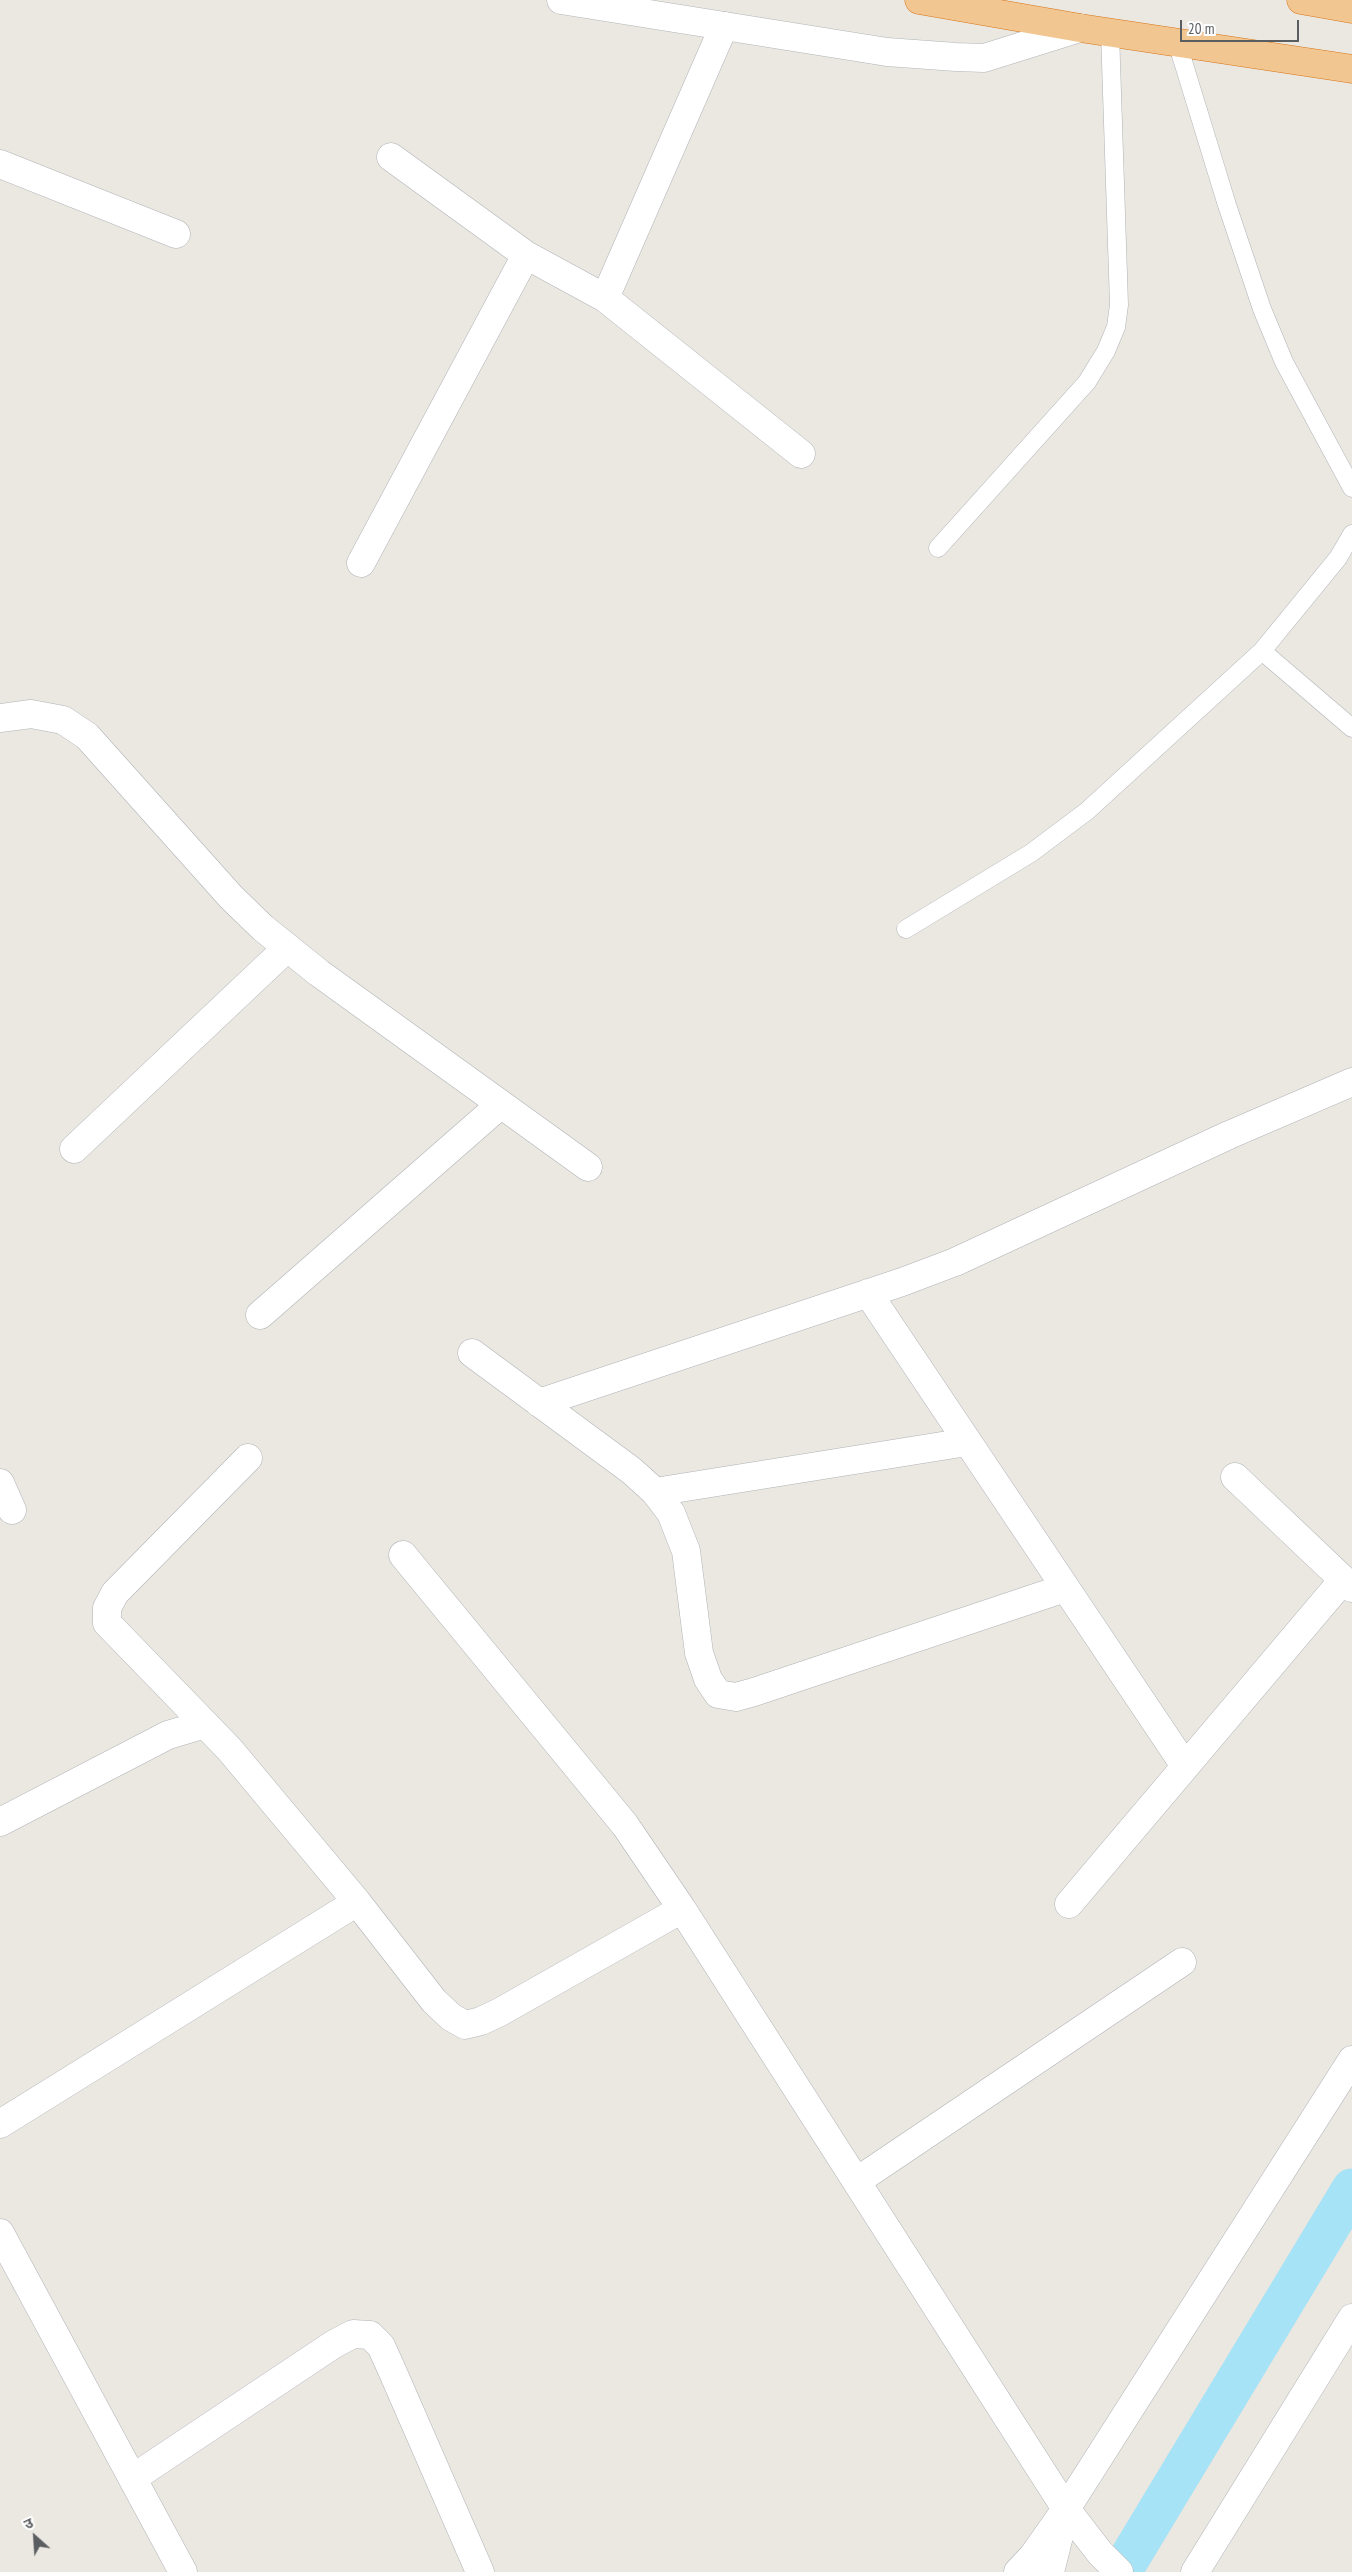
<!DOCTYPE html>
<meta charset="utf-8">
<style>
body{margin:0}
#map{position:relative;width:1352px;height:2572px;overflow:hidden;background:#ebe7e1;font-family:"PT Sans Narrow","Noto Sans Devanagari",sans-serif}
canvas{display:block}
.north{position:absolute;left:10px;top:2512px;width:50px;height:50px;-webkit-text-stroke:4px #fff;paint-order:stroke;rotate:334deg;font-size:14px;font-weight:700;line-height:20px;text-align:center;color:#5a5e61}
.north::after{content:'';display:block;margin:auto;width:18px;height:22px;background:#5a5e61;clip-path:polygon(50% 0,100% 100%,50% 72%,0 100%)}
.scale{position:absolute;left:1180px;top:20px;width:119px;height:22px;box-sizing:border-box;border:2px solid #5a5e61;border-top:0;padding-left:6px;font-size:15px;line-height:18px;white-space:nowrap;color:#5a5e61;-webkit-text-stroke:4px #fff;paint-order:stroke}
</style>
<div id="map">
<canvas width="1352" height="2572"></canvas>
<div class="north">उ</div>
<div class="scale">20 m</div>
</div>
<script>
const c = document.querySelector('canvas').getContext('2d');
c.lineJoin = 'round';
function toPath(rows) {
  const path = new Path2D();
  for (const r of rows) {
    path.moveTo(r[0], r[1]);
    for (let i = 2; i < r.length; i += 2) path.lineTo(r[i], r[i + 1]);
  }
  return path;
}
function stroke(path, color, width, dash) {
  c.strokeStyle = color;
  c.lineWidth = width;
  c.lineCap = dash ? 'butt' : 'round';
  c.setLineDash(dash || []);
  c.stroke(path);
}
const canal = toPath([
 [1121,2572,1352,2189]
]);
const lane = toPath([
 [1177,42,1227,205,1262,309,1284,362,1352,488],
 [938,548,1087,382,1106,351,1116,327,1119,305,1110,32],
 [1262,651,1352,728],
 [906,929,1031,853,1087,811,1262,651,1338,558,1352,534]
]);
const street = toPath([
 [724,26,605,298,801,454],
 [391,157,526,255,605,298],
 [0,164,176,234],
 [361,563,526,255],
 [0,718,31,714,63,720,87,736,231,897,263,928,319,973,588,1167],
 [74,1149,287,948],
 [868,1293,1185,1766],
 [260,1315,500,1105],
 [472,1353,632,1471,655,1492,671,1513,686,1551,699,1653,708,1679,718,1694,736,1697,754,1692,1065,1588],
 [539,1403,902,1282,955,1262,1229,1135,1352,1082],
 [1235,1477,1352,1588],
 [0,1483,12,1510],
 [655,1492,967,1442],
 [403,1555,625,1825,682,1909,1066,2509,1100,2553,1119,2572],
 [205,1724,107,1623,107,1608,115,1593,248,1458],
 [0,1822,168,1735,205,1724,230,1750,357,1902,434,2001,451,2017,465,2025,481,2021,500,2012,682,1909],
 [1069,1904,1343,1580],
 [0,2124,357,1902],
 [857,2181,1182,1962],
 [0,2233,183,2572],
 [133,2478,334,2344,353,2334,370,2335,381,2346,391,2368,480,2572],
 [1018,2572,1033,2556,1066,2509,1352,2060],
 [1050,2572,1061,2528],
 [1195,2572,1352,2318]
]);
const secondary = toPath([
 [561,0,887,52,956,57,984,58,1080,28]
]);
const highway = toPath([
 [919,0,1080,28,1352,69],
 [1301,0,1352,9]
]);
stroke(canal, '#a6e3f6', 41);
stroke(lane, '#afb3b6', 19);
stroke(street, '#afb3b6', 29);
stroke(secondary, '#b1b5b8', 29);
stroke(highway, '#d77416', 29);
stroke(lane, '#fff', 18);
stroke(street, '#fff', 28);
stroke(secondary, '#fff', 28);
stroke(highway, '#f2c691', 28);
</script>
